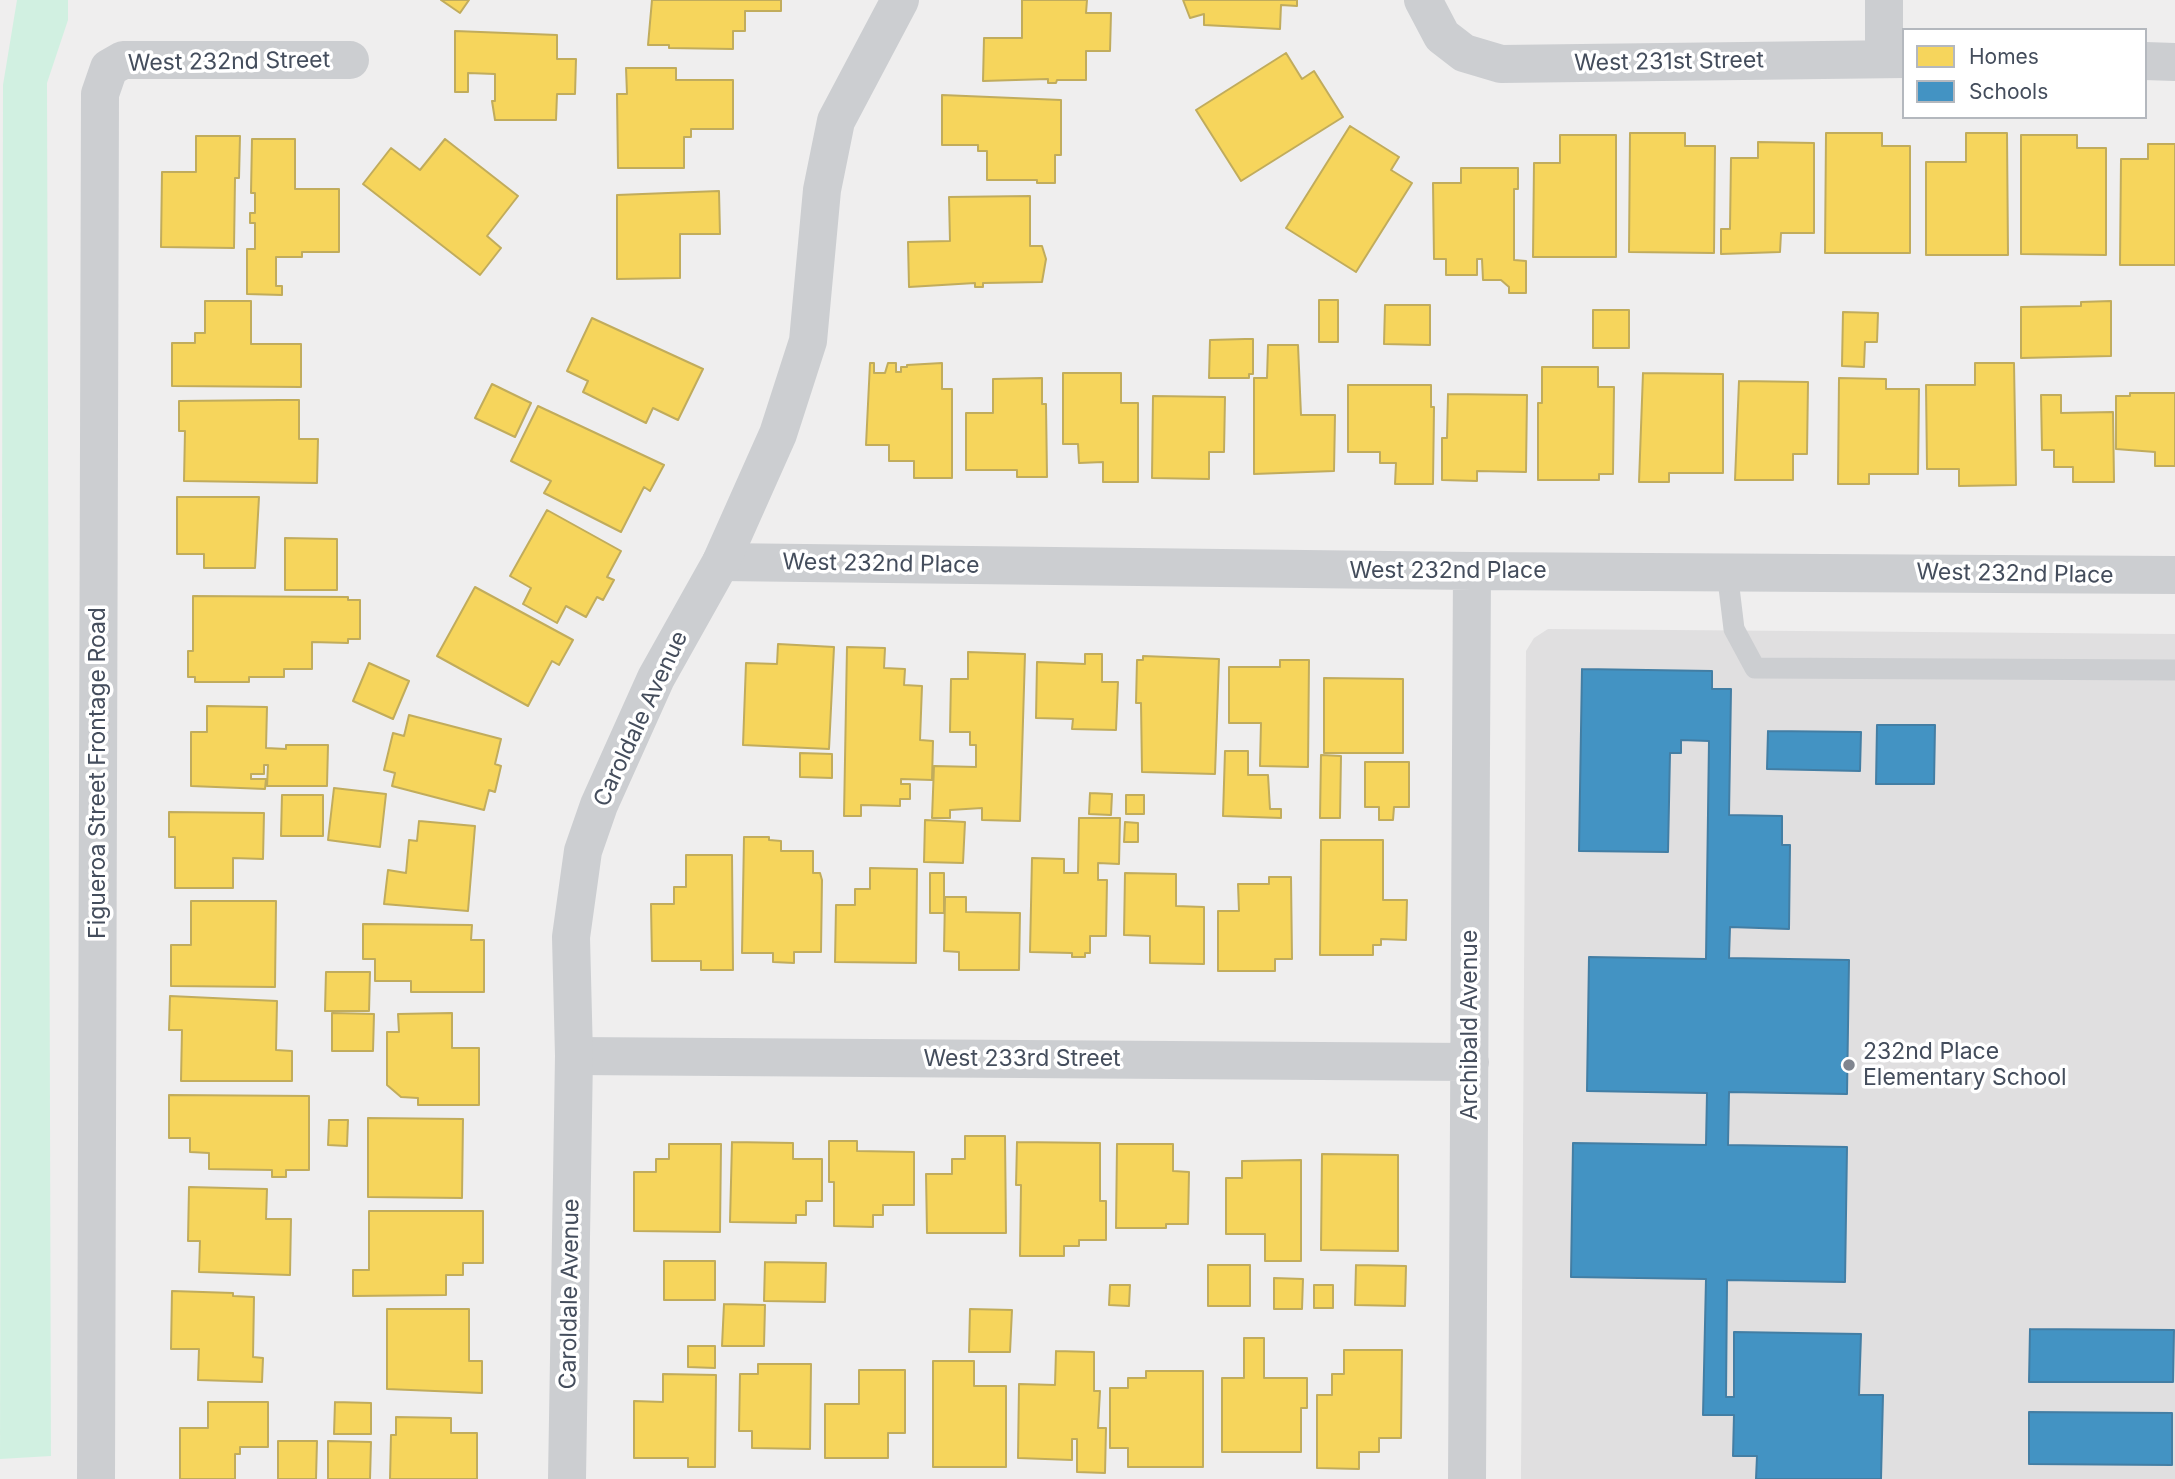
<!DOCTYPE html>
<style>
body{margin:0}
#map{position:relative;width:2175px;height:1479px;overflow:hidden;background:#efeeee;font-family:Inter,sans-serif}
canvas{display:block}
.legend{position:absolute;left:1902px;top:28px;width:245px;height:91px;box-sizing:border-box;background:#fff;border:2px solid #b4b8be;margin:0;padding:9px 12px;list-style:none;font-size:21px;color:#444d5c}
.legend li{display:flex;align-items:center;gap:14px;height:35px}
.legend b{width:35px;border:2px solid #b4b8be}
</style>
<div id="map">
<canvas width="2175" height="1479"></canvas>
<ul class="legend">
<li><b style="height:19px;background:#f6d55c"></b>Homes</li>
<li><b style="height:19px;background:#4393c3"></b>Schools</li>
</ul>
</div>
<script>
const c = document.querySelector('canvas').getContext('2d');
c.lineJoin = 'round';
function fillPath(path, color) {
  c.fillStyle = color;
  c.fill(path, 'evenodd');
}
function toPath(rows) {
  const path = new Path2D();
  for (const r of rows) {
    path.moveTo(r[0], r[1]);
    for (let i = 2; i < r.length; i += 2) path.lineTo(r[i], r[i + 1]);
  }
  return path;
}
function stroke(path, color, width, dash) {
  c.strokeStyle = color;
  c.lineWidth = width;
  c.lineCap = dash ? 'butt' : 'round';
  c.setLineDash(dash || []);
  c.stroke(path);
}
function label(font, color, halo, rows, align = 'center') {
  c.font = font + ' Inter,sans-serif';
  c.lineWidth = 7;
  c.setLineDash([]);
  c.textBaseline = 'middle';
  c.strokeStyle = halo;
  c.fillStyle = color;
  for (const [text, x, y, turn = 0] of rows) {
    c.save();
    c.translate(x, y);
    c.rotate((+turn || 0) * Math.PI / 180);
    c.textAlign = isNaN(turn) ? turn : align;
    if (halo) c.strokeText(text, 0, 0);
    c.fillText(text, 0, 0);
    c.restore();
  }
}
const education = toPath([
 [1548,629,2175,634,2175,1479,1521,1479,1526,651,1534,638]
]);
const green = toPath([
 [17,0,68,0,68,20,47,83,51,1456,0,1459,3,85]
]);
const homes = toPath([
 [441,0,469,0,460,13,441,0],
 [652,0,781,0,781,11,745,11,745,31,733,31,733,49,669,48,669,45,648,45,652,0],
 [1022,0,1087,0,1086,13,1111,13,1110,51,1086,51,1086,80,1057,80,1056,83,1048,83,1048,79,983,81,984,38,1022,38,1022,0],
 [1183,0,1297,0,1297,6,1281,5,1280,29,1204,25,1204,14,1190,18,1183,0],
 [455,31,557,35,557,59,576,59,575,94,557,94,556,120,495,120,492,101,495,101,495,74,468,73,468,92,455,92,455,31],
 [1286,53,1302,79,1314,71,1343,117,1241,181,1196,110,1286,53],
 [626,68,676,68,676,80,733,80,733,129,691,129,691,137,684,137,684,168,618,168,617,94,627,94,626,68],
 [942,95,1061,100,1061,155,1055,155,1055,183,1037,183,1037,180,987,180,987,151,978,151,978,145,942,145,942,95],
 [1350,126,1399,157,1391,170,1412,183,1356,272,1286,228,1350,126],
 [1630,133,1685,133,1685,146,1715,146,1714,253,1629,252,1630,133],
 [1826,133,1882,133,1882,146,1910,146,1910,253,1825,253,1826,133],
 [1966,133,2007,133,2008,255,1926,255,1926,162,1966,162,1966,133],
 [1560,135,1616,135,1616,257,1533,257,1534,163,1560,163,1560,135],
 [2021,135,2077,135,2077,148,2106,148,2106,255,2021,254,2021,135],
 [196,136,240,136,239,178,235,178,234,248,161,247,162,172,196,172,196,136],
 [252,139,295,139,295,189,339,189,339,252,302,252,302,257,276,257,276,286,282,286,282,295,247,294,247,249,255,249,255,223,250,223,250,213,255,213,255,193,251,193,252,139],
 [445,139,518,196,487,236,501,248,480,275,363,184,391,148,420,170,445,139],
 [1758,142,1814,143,1814,233,1781,233,1780,252,1721,254,1721,229,1730,229,1731,158,1758,158,1758,142],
 [2148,144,2175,144,2175,265,2120,265,2121,159,2148,159,2148,144],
 [1461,168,1518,168,1518,189,1514,189,1514,260,1526,261,1526,293,1509,293,1509,287,1501,280,1483,280,1482,259,1477,259,1477,275,1446,275,1446,259,1434,259,1433,183,1461,183,1461,168],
 [719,191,720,234,680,234,680,278,617,279,617,195,719,191],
 [1030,196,1030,246,1042,246,1046,259,1042,282,983,283,983,287,975,287,975,283,909,287,908,242,950,241,949,197,1030,196],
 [1319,300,1338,300,1338,342,1319,342,1319,300],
 [205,301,251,301,251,344,301,344,301,387,172,386,172,343,195,343,195,333,205,333,205,301],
 [2111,301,2111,356,2021,358,2021,307,2081,306,2081,302,2111,301],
 [1385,305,1430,305,1430,345,1384,344,1385,305],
 [1593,310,1629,310,1629,348,1593,348,1593,310],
 [1843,312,1878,313,1877,342,1865,342,1864,367,1842,366,1843,312],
 [592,318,703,369,678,420,653,408,646,423,583,392,588,381,567,371,592,318],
 [1245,339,1253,339,1253,374,1249,374,1249,378,1209,378,1210,340,1245,339],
 [1268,345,1298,345,1301,415,1335,415,1334,471,1254,474,1254,378,1267,378,1268,345],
 [870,363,874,363,874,373,885,373,888,363,896,363,896,372,901,372,901,367,907,367,907,365,942,363,942,389,952,389,952,478,914,478,914,461,889,461,889,445,866,445,870,363],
 [1975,363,2014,363,2016,485,1959,486,1959,469,1927,469,1926,385,1975,385,1975,363],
 [1542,367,1598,367,1598,387,1614,387,1613,474,1599,474,1599,480,1538,480,1538,403,1542,403,1542,367],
 [1063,373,1121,373,1121,403,1138,403,1138,482,1103,482,1103,462,1079,463,1078,444,1063,444,1063,373],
 [1643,373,1723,374,1723,473,1669,473,1669,482,1639,482,1643,373],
 [1042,378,1042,404,1046,404,1047,477,1017,477,1017,470,966,470,966,413,993,413,993,379,1042,378],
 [1839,378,1886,379,1886,389,1919,389,1918,474,1869,474,1869,484,1838,484,1839,378],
 [1739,381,1808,382,1807,454,1793,454,1793,480,1735,480,1739,381],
 [492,384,531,403,515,437,475,418,492,384],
 [1348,385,1431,385,1431,407,1434,407,1433,484,1395,484,1396,463,1380,463,1380,452,1348,452,1348,385],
 [2130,393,2175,393,2175,466,2155,466,2155,452,2116,449,2116,396,2130,396,2130,393],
 [1448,394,1527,395,1526,472,1477,471,1477,481,1442,480,1442,438,1447,438,1448,394],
 [2041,395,2061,395,2061,413,2113,412,2114,482,2073,482,2073,467,2054,467,2054,450,2042,450,2041,395],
 [1153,396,1225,397,1224,452,1209,452,1209,479,1152,478,1153,396],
 [280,400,299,400,299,439,318,439,317,483,184,481,185,431,179,431,179,401,280,400],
 [538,406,664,465,650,491,644,487,621,532,544,493,551,481,511,461,538,406],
 [177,497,259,497,255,568,204,568,204,554,177,554,177,497],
 [547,510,621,551,607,577,614,580,603,600,597,597,586,617,566,606,557,623,523,604,531,588,510,576,547,510],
 [285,538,337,539,337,590,285,590,285,538],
 [475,587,573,640,559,665,552,661,528,706,437,656,475,587],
 [193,596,348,597,348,600,360,600,360,639,348,639,348,643,312,642,312,669,284,669,284,677,249,677,249,682,195,682,195,677,188,677,188,651,193,651,193,596],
 [778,644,834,647,829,749,743,745,746,663,777,664,778,644],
 [847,647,885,648,884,668,905,669,904,685,922,686,920,740,933,741,932,780,901,779,901,784,910,784,910,799,900,799,900,806,861,805,861,816,844,816,847,647],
 [968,652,1025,654,1020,821,982,820,982,808,950,810,950,818,932,818,934,766,976,767,976,745,970,745,970,732,950,732,951,679,968,679,968,652],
 [1085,654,1102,654,1102,682,1118,682,1116,730,1072,729,1073,719,1036,718,1037,662,1085,664,1085,654],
 [1143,656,1219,659,1215,774,1142,772,1141,703,1136,703,1137,660,1143,660,1143,656],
 [1280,660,1309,660,1308,767,1260,766,1261,723,1229,723,1229,667,1280,667,1280,660],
 [369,663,409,681,393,719,353,701,369,663],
 [1324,678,1403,679,1403,753,1324,753,1324,678],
 [207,706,267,707,266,748,286,749,286,745,328,745,327,786,267,786,268,765,264,765,264,774,251,774,251,779,266,779,265,789,191,786,191,732,207,732,207,706],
 [409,715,501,739,495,764,501,766,495,792,489,790,484,810,392,786,395,773,384,770,393,733,404,736,409,715],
 [1225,751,1248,751,1248,775,1268,775,1270,809,1281,809,1281,818,1223,816,1225,751],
 [800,753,832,754,832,778,800,777,800,753],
 [1321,755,1341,756,1340,818,1320,818,1321,755],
 [1365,762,1409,762,1409,807,1394,807,1393,820,1379,820,1379,807,1365,807,1365,762],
 [334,788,386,794,380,847,328,840,334,788],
 [1090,793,1112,794,1111,815,1089,814,1090,793],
 [282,795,323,795,323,836,281,836,282,795],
 [1126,795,1144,795,1144,814,1126,814,1126,795],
 [169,812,264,813,263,859,233,858,233,888,175,888,175,837,169,837,169,812],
 [1079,818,1120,818,1119,864,1098,863,1098,880,1107,880,1106,936,1090,936,1090,953,1085,953,1085,957,1072,957,1072,953,1030,952,1032,858,1064,859,1064,873,1078,873,1079,818],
 [925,820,965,822,963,863,924,862,925,820],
 [419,821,475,826,468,911,384,904,388,870,406,873,409,840,417,841,419,821],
 [1125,822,1138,823,1138,842,1124,842,1125,822],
 [744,837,769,837,769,840,781,841,781,851,813,851,813,873,820,873,822,880,821,952,794,952,794,963,773,962,773,953,742,953,744,837],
 [1321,840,1383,840,1383,900,1407,900,1406,940,1381,939,1381,945,1373,945,1373,955,1320,955,1321,840],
 [686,855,732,855,733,970,701,970,701,961,652,961,651,904,674,904,674,887,686,887,686,855],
 [870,868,917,869,916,963,835,962,836,905,855,905,855,889,870,889,870,868],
 [930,873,944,873,944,913,930,913,930,873],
 [1125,873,1176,874,1176,906,1204,907,1204,964,1150,963,1150,936,1124,935,1125,873],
 [1269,877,1291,877,1292,959,1275,959,1275,971,1218,971,1218,911,1239,911,1238,884,1269,884,1269,877],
 [945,897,966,897,966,912,1020,913,1019,970,959,970,959,952,944,951,945,897],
 [191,901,276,901,275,987,171,986,171,945,191,945,191,901],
 [363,924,472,925,471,940,484,940,484,992,411,992,411,981,375,981,375,959,363,959,363,924],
 [326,972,370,972,369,1011,325,1011,326,972],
 [170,996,277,1001,276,1050,292,1051,292,1081,181,1081,182,1030,169,1030,170,996],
 [332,1013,374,1014,373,1051,332,1051,332,1013],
 [452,1013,452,1048,479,1048,479,1105,418,1105,418,1098,401,1097,387,1085,387,1032,399,1032,398,1014,452,1013],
 [169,1095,309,1096,309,1170,286,1170,286,1177,272,1177,272,1170,209,1169,209,1153,190,1152,190,1138,169,1138,169,1095],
 [368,1118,463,1119,462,1198,368,1197,368,1118],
 [329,1120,348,1120,347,1146,328,1145,329,1120],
 [965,1136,1005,1136,1006,1233,927,1233,926,1174,952,1174,952,1159,965,1159,965,1136],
 [829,1141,857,1141,857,1151,914,1152,914,1205,883,1205,883,1215,873,1215,873,1227,834,1226,834,1182,829,1182,829,1141],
 [732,1142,793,1143,793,1159,822,1159,822,1201,806,1201,806,1215,796,1215,796,1223,730,1222,732,1142],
 [1017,1142,1100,1143,1100,1201,1106,1201,1106,1240,1079,1240,1079,1246,1064,1246,1064,1256,1020,1256,1021,1185,1016,1185,1017,1142],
 [669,1144,721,1144,720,1232,634,1231,634,1172,656,1172,656,1159,669,1159,669,1144],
 [1117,1144,1173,1144,1173,1171,1189,1172,1188,1224,1166,1224,1166,1228,1116,1228,1117,1144],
 [1322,1154,1398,1155,1398,1251,1321,1250,1322,1154],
 [1301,1160,1301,1261,1265,1261,1265,1234,1226,1234,1226,1178,1242,1178,1242,1161,1301,1160],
 [189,1187,267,1189,266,1219,291,1219,290,1275,199,1272,200,1241,188,1241,189,1187],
 [369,1211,483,1211,483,1263,463,1263,463,1275,446,1275,446,1295,353,1296,353,1270,369,1270,369,1211],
 [664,1261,715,1261,715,1300,664,1300,664,1261],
 [765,1262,826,1263,825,1302,764,1301,765,1262],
 [1208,1265,1250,1265,1250,1306,1208,1306,1208,1265],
 [1356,1265,1406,1266,1405,1306,1355,1305,1356,1265],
 [1274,1278,1303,1279,1302,1309,1274,1309,1274,1278],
 [1110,1285,1130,1285,1129,1306,1109,1305,1110,1285],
 [1314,1285,1333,1285,1333,1308,1314,1308,1314,1285],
 [172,1291,233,1293,233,1296,254,1297,253,1357,263,1358,262,1382,198,1380,199,1349,171,1349,172,1291],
 [724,1304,765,1305,764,1346,722,1346,724,1304],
 [387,1309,469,1309,469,1361,482,1361,482,1393,387,1389,387,1309],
 [970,1309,1012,1310,1010,1352,969,1352,970,1309],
 [1244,1338,1264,1338,1264,1378,1307,1378,1307,1408,1301,1408,1301,1452,1222,1452,1222,1378,1244,1378,1244,1338],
 [688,1346,715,1346,715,1368,688,1367,688,1346],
 [1344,1350,1402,1350,1401,1438,1379,1438,1379,1452,1359,1452,1359,1469,1317,1468,1317,1395,1332,1395,1332,1374,1344,1374,1344,1350],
 [1056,1351,1094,1352,1094,1391,1100,1391,1098,1428,1106,1428,1105,1473,1077,1472,1077,1439,1072,1439,1072,1460,1018,1458,1019,1384,1055,1385,1056,1351],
 [933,1361,974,1361,974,1386,1006,1386,1006,1467,933,1467,933,1361],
 [758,1364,811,1364,810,1449,752,1448,752,1431,739,1431,740,1374,758,1374,758,1364],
 [859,1370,905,1370,905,1433,888,1433,888,1458,825,1458,825,1404,859,1404,859,1370],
 [1146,1371,1203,1371,1203,1467,1128,1467,1128,1448,1110,1448,1110,1388,1128,1388,1128,1378,1146,1378,1146,1371],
 [663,1374,716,1375,715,1467,688,1467,688,1458,634,1458,634,1401,663,1402,663,1374],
 [208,1402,268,1402,268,1447,240,1447,240,1454,235,1454,235,1479,180,1479,180,1428,208,1428,208,1402],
 [335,1402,371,1403,371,1434,334,1434,335,1402],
 [396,1417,451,1418,451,1433,477,1433,477,1479,390,1479,391,1435,396,1435,396,1417],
 [278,1441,317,1441,316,1479,278,1479,278,1441],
 [328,1441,371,1442,370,1479,328,1479,328,1441]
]);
const schools = toPath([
 [1582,669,1712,671,1712,689,1731,689,1729,815,1782,816,1782,845,1790,845,1789,929,1730,927,1729,958,1849,960,1847,1094,1729,1092,1728,1145,1847,1147,1845,1282,1727,1280,1726,1397,1734,1397,1734,1332,1861,1334,1859,1395,1883,1395,1881,1479,1756,1479,1757,1456,1733,1456,1734,1415,1703,1415,1706,1279,1571,1277,1573,1143,1706,1145,1707,1093,1587,1091,1589,957,1706,959,1709,741,1681,740,1681,753,1670,753,1668,852,1579,851,1582,669],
 [1877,725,1935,725,1934,784,1876,784,1877,725],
 [1768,731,1861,732,1860,771,1767,769,1768,731],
 [2030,1329,2174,1330,2173,1382,2029,1382,2030,1329],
 [2029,1412,2172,1413,2172,1465,2029,1464,2029,1412]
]);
const service = toPath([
 [1727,571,1734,629,1755,668,2175,670]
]);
const minor = toPath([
 [1423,0,1442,36,1464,53,1501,64,1904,59],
 [1884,59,1884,0],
 [2145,61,2175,62],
 [721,562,1472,571,2175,575],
 [574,1056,1470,1062],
 [96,1479,100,94,109,68,123,60,350,60],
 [1467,1479,1472,571]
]);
const tertiary = toPath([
 [567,1479,574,1056,571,937,583,851,599,805,656,678,721,562,778,434,808,341,822,190,836,121,900,0]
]);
const markers = [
 [1849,1065,7,"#80858f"]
];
const streetNames = [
 ["West 232nd Street",229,62,-1],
 ["West 231st Street",1669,62,-1],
 ["West 232nd Place",881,564,1],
 ["West 232nd Place",1448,571],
 ["West 232nd Place",2015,574,1],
 ["Caroldale Avenue",641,719,-65],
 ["Figueroa Street Frontage Road",98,773,-90],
 ["Archibald Avenue",1470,1025,-90],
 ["West 233rd Street",1022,1059],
 ["Caroldale Avenue",570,1294,-89]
];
const poiNames = [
 ["232nd Place",1863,1052],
 ["Elementary School",1863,1078]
];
fillPath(education, '#e0dfe0');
fillPath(green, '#d1f0e1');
fillPath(homes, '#f6d55c');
stroke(homes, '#c1ac5c', 2);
fillPath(schools, '#4393c3');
stroke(schools, '#437ea4', 2);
stroke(service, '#ccced1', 21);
stroke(minor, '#ccced1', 38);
stroke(tertiary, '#ccced1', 38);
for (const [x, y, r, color] of markers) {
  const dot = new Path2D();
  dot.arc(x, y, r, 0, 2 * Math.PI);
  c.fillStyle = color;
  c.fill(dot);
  stroke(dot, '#fff', 2.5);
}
label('23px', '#444d5c', '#fff', streetNames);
label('23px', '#444d5c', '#fff', poiNames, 'left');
</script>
